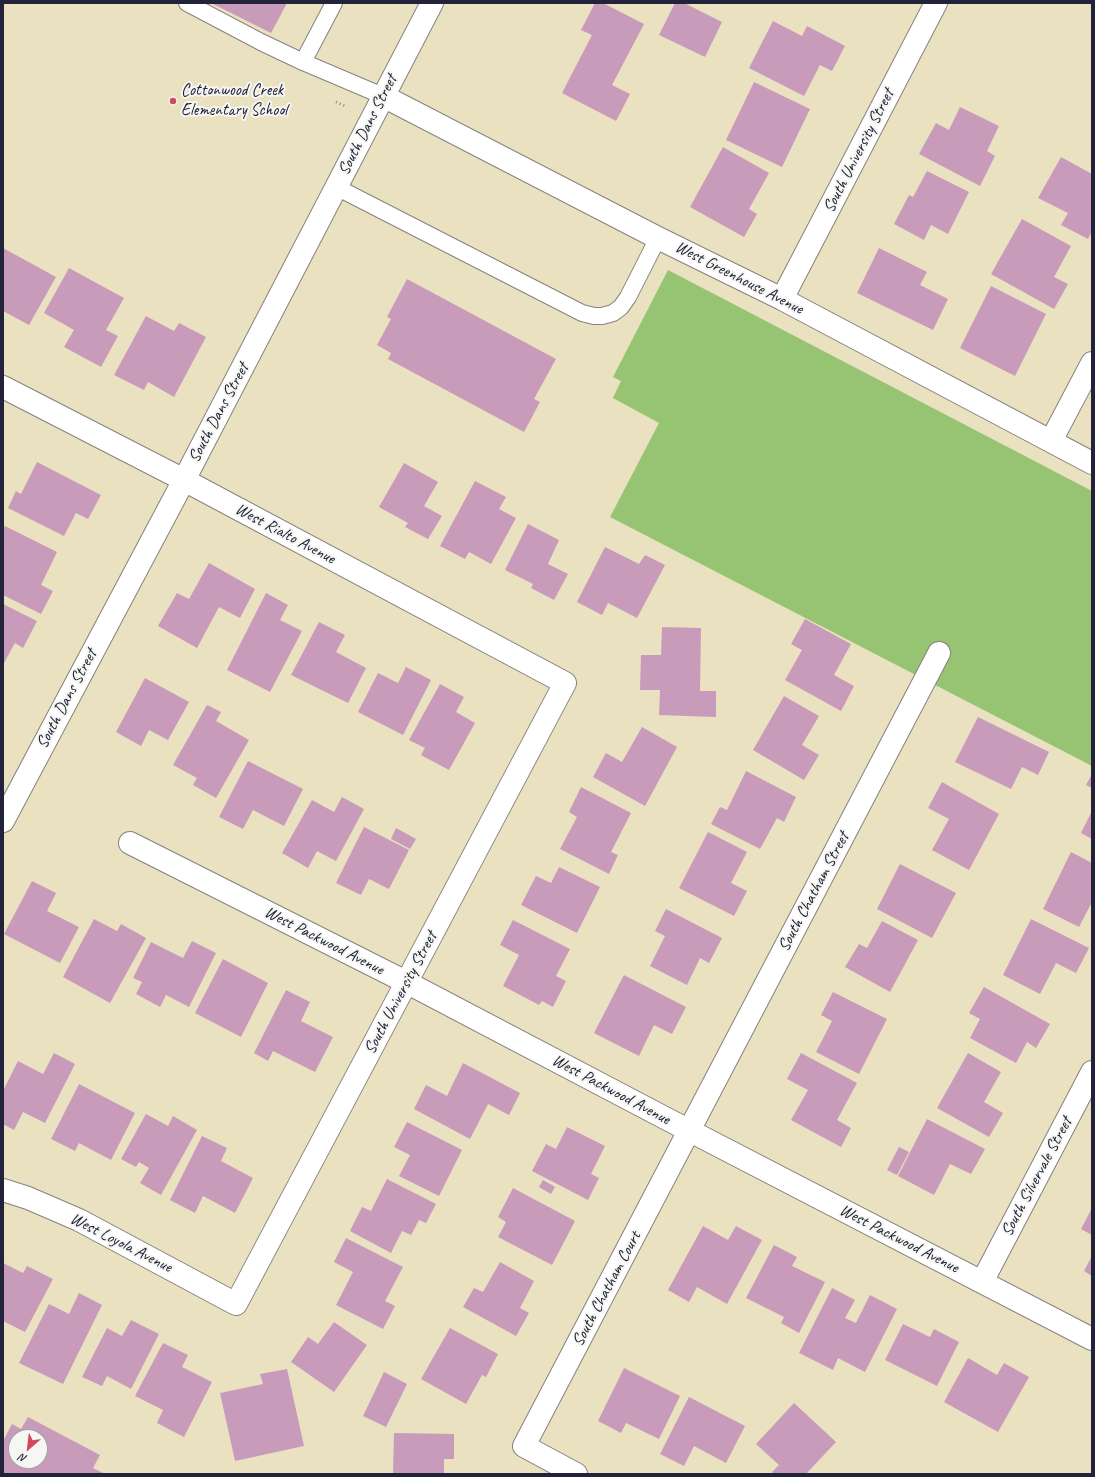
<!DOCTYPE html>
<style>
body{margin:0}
#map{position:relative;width:1095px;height:1477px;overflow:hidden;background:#eae1c0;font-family:Caveat,sans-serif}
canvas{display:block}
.frame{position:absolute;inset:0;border:4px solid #22223b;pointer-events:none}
.north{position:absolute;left:8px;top:1429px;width:40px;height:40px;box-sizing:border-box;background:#f6f6f2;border:1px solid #a1a1a9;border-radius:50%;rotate:208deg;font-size:11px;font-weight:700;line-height:16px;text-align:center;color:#22223b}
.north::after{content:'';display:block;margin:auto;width:14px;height:18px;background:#d1495b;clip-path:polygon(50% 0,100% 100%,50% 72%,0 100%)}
</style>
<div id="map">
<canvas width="1095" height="1477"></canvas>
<div class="frame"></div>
<div class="north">N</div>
</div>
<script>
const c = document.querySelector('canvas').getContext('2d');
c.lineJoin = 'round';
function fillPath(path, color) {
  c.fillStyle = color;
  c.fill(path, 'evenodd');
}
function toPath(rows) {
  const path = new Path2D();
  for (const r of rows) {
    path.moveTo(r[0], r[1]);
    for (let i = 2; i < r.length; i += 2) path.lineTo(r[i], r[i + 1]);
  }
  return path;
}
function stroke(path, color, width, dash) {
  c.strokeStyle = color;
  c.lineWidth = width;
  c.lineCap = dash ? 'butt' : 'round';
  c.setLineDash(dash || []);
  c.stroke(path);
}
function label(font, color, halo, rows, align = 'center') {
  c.font = font + ' Caveat,sans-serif';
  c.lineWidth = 4;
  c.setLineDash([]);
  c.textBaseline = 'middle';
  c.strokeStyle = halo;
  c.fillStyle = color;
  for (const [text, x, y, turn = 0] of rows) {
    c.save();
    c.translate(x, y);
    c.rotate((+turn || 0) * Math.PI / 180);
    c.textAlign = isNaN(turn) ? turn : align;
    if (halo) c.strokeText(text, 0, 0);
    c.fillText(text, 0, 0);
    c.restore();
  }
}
const green = toPath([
 [668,270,1092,491,1092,766,610,517,659,423,613,398,621,381,613,377]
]);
const building = toPath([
 [211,3,287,3,271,33],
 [595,3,603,3,644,24,612,85,630,94,616,121,562,93,592,35,581,30],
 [675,3,684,3,722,22,705,57,659,35],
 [773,21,802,36,807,26,845,46,832,71,820,65,804,96,749,68],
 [754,82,810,109,782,167,726,140],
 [960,107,999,126,987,151,995,156,980,186,919,154,936,123,949,130],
 [723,147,769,173,749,209,757,214,744,237,690,207],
 [1061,157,1092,174,1092,231,1088,239,1061,225,1068,213,1038,198],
 [927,171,969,192,948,234,931,225,924,240,894,224,909,195,913,197],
 [1022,219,1071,246,1054,277,1068,284,1054,309,991,274],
 [3,248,56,277,29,325,3,311],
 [879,248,927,272,920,285,948,299,933,330,857,293],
 [69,268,124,298,106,330,118,336,101,367,64,347,74,330,44,313],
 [407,279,556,359,534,399,540,402,524,432,388,359,391,353,377,345,391,319,387,317],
 [991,286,1046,314,1015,376,960,348],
 [146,316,174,331,179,323,206,337,174,397,148,382,144,390,114,375],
 [37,462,101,495,88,519,76,513,64,536,8,508,16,491,21,494],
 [404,463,438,482,424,506,442,516,428,539,405,527,408,523,379,507],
 [475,481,506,497,499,509,516,518,491,564,469,552,465,559,440,546],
 [528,524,559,540,548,564,568,574,554,600,531,588,533,584,505,570],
 [5,526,57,552,41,585,53,591,41,614,3,595,3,529],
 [605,547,639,564,645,555,665,565,637,618,608,603,602,615,577,602],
 [209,563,255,589,240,618,219,607,197,648,158,626,177,593,189,599],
 [266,593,288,605,280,620,302,631,270,692,227,670],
 [3,604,37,621,23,648,15,643,3,665],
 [805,619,851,644,834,675,854,686,841,711,785,680,802,650,791,644],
 [319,622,345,635,336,652,366,668,348,703,291,675],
 [662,627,701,628,700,691,716,691,716,717,659,715,660,690,640,690,641,655,661,655],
 [406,667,431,680,403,735,358,712,378,673,398,683],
 [145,678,189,702,168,740,149,730,141,746,116,732],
 [440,684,464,697,456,712,475,723,449,770,421,755,425,748,409,740],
 [784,696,819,716,802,745,819,755,804,780,753,750],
 [207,705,221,712,216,721,249,740,216,798,193,785,197,778,173,765],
 [978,717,1049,752,1038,775,1022,767,1011,789,955,762],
 [642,727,677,747,645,806,593,777,606,753,622,762],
 [248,761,303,789,284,826,253,810,243,829,219,817],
 [746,771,796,797,784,822,777,818,760,849,711,824,720,807,727,810],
 [1092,774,1092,788,1086,785],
 [942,782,999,814,969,870,932,850,949,819,928,808],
 [581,787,631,813,611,852,618,855,609,874,560,849,577,817,569,812],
 [342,797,364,809,336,861,317,851,308,868,282,853,312,800,334,812],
 [1092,811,1092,839,1081,833],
 [364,827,409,850,389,889,369,879,361,895,336,883],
 [396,828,416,839,410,849,391,839],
 [708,832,747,852,731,883,747,891,734,916,679,888],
 [1071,852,1092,863,1092,902,1079,927,1043,909],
 [900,864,956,893,932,938,877,909],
 [559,867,600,887,577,933,521,905,536,876,551,883],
 [32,881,56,893,47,911,79,927,60,963,4,934],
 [666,909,722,938,709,963,700,958,687,985,650,966,665,936,655,931],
 [94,919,117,931,121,924,146,938,110,1003,63,977],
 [1031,919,1089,948,1076,973,1056,963,1040,994,1003,975],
 [513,920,570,949,556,976,566,981,553,1007,542,1001,539,1005,503,986,519,955,500,945],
 [882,921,918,940,890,992,845,967,859,944,867,948],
 [192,941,216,953,189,1007,166,995,160,1007,136,994,142,982,133,978,151,942,183,958],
 [223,959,268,983,241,1037,195,1013],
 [624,975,686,1007,672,1034,654,1025,639,1056,594,1033],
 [984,987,1050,1024,1036,1048,1027,1042,1016,1063,970,1038,980,1019,969,1013],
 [286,990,310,1002,301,1021,333,1037,315,1072,273,1051,268,1061,254,1053],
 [833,992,887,1019,859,1074,816,1052,832,1021,821,1015],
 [54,1053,75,1064,45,1123,23,1112,14,1130,3,1124,3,1091,18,1061,43,1074],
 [801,1053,857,1083,837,1120,851,1128,841,1147,791,1120,808,1090,787,1079],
 [968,1053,1001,1072,984,1102,1003,1113,989,1137,937,1108],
 [463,1063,520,1093,509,1115,488,1104,470,1139,414,1109,426,1085,447,1096],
 [79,1084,135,1113,111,1160,79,1143,75,1151,51,1139],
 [146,1114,168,1126,173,1116,197,1130,161,1195,140,1183,149,1168,139,1162,136,1167,121,1159],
 [927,1119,985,1149,971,1174,950,1164,934,1195,898,1176],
 [407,1122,462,1150,439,1196,399,1176,410,1155,394,1147],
 [567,1127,605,1146,591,1174,599,1178,588,1200,532,1171,546,1144,556,1149],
 [202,1136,227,1148,221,1161,253,1178,235,1213,203,1196,195,1213,170,1200],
 [899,1147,909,1152,897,1175,887,1170],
 [387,1179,436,1204,426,1223,419,1220,411,1235,402,1231,391,1253,350,1231,362,1207,371,1211],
 [543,1180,555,1187,551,1194,539,1187],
 [513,1188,575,1221,552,1265,498,1237,506,1222,498,1217],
 [1092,1208,1092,1235,1081,1229],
 [703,1226,728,1240,736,1226,762,1240,727,1304,697,1287,689,1302,668,1290],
 [346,1238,403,1267,385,1301,395,1306,383,1329,336,1305,353,1272,334,1262],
 [774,1245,797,1257,792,1266,825,1282,799,1333,781,1323,784,1317,746,1298],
 [1092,1256,1092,1276,1084,1271],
 [500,1262,534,1281,520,1308,529,1313,516,1336,463,1307,474,1288,483,1292],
 [3,1263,23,1273,27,1266,53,1279,25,1332,3,1321],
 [832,1288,855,1300,845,1318,856,1323,870,1295,897,1309,865,1372,838,1358,833,1370,799,1353],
 [79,1293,102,1305,63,1384,19,1363,49,1304,69,1314],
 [131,1320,159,1334,131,1389,107,1376,102,1386,82,1377,107,1328,122,1336],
 [334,1322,367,1345,334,1392,291,1362,308,1337,318,1344],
 [903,1324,930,1337,934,1329,959,1342,937,1386,885,1360],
 [450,1328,498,1354,486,1377,482,1375,466,1404,421,1379],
 [163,1343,188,1355,182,1367,212,1382,184,1437,157,1423,163,1410,135,1396],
 [968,1358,997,1375,1004,1363,1029,1377,998,1432,944,1402],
 [624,1368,680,1396,659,1439,626,1423,621,1433,598,1421],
 [287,1369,304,1446,235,1461,220,1393,263,1384,260,1374],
 [384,1372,407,1384,386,1427,363,1416],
 [689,1397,745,1426,726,1463,694,1446,684,1466,660,1454],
 [794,1403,836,1442,806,1474,774,1474,772,1472,779,1465,756,1444],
 [28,1417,100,1455,93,1468,105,1474,3,1474,3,1441,12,1424,21,1429],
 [16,1437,40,1437,40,1461,16,1461],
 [394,1433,454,1434,454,1459,444,1459,444,1474,393,1474]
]);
const path = toPath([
 [336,102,345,106]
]);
const lane = toPath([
 [187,3,261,42,303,62],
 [334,3,303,62,383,96],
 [336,187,582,313,594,316,602,316,613,313,621,307,628,297,658,238]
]);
const street = toPath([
 [383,96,658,238,782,299,1092,463],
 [782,299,936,3],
 [3,387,184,480,565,683,236,1304,79,1220,28,1198,3,1190],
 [1051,441,1092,363],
 [3,821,184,480,432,3],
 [130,843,406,982,665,1118,1092,1339],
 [982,1282,1092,1072],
 [576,1474,524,1446,939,653]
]);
const markers = [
 [173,101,4,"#d1495b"]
];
const poiNames = [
 ["Cottonwood Creek",181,91],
 ["Elementary School",181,111]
];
const streetNames = [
 ["South Dans Street",368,125,-63],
 ["South University Street",859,151,-63],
 ["West Greenhouse Avenue",739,278,27],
 ["South Dans Street",219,413,-62],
 ["West Rialto Avenue",285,534,28],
 ["South Dans Street",67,699,-62],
 ["South Chatham Street",814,892,-62],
 ["West Packwood Avenue",324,941,27],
 ["South University Street",401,993,-62],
 ["West Packwood Avenue",611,1090,28],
 ["South Silvervale Street",1037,1177,-62],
 ["West Packwood Avenue",899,1239,27],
 ["West Loyola Avenue",121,1243,27],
 ["South Chatham Court",607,1289,-62]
];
fillPath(green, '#96c472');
fillPath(building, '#c99bba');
stroke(lane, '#86827e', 18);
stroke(street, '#86827e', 24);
stroke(path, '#86827e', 2.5, [1, 3]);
stroke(lane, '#fff', 16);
stroke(street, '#fff', 22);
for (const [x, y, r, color] of markers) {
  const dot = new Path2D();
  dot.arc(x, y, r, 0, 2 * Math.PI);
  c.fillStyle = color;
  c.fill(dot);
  stroke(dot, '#f6f6f2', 1.5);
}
label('17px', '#22223b', '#f6f6f2', poiNames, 'left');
label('17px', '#22223b', '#f6f6f2', streetNames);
</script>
